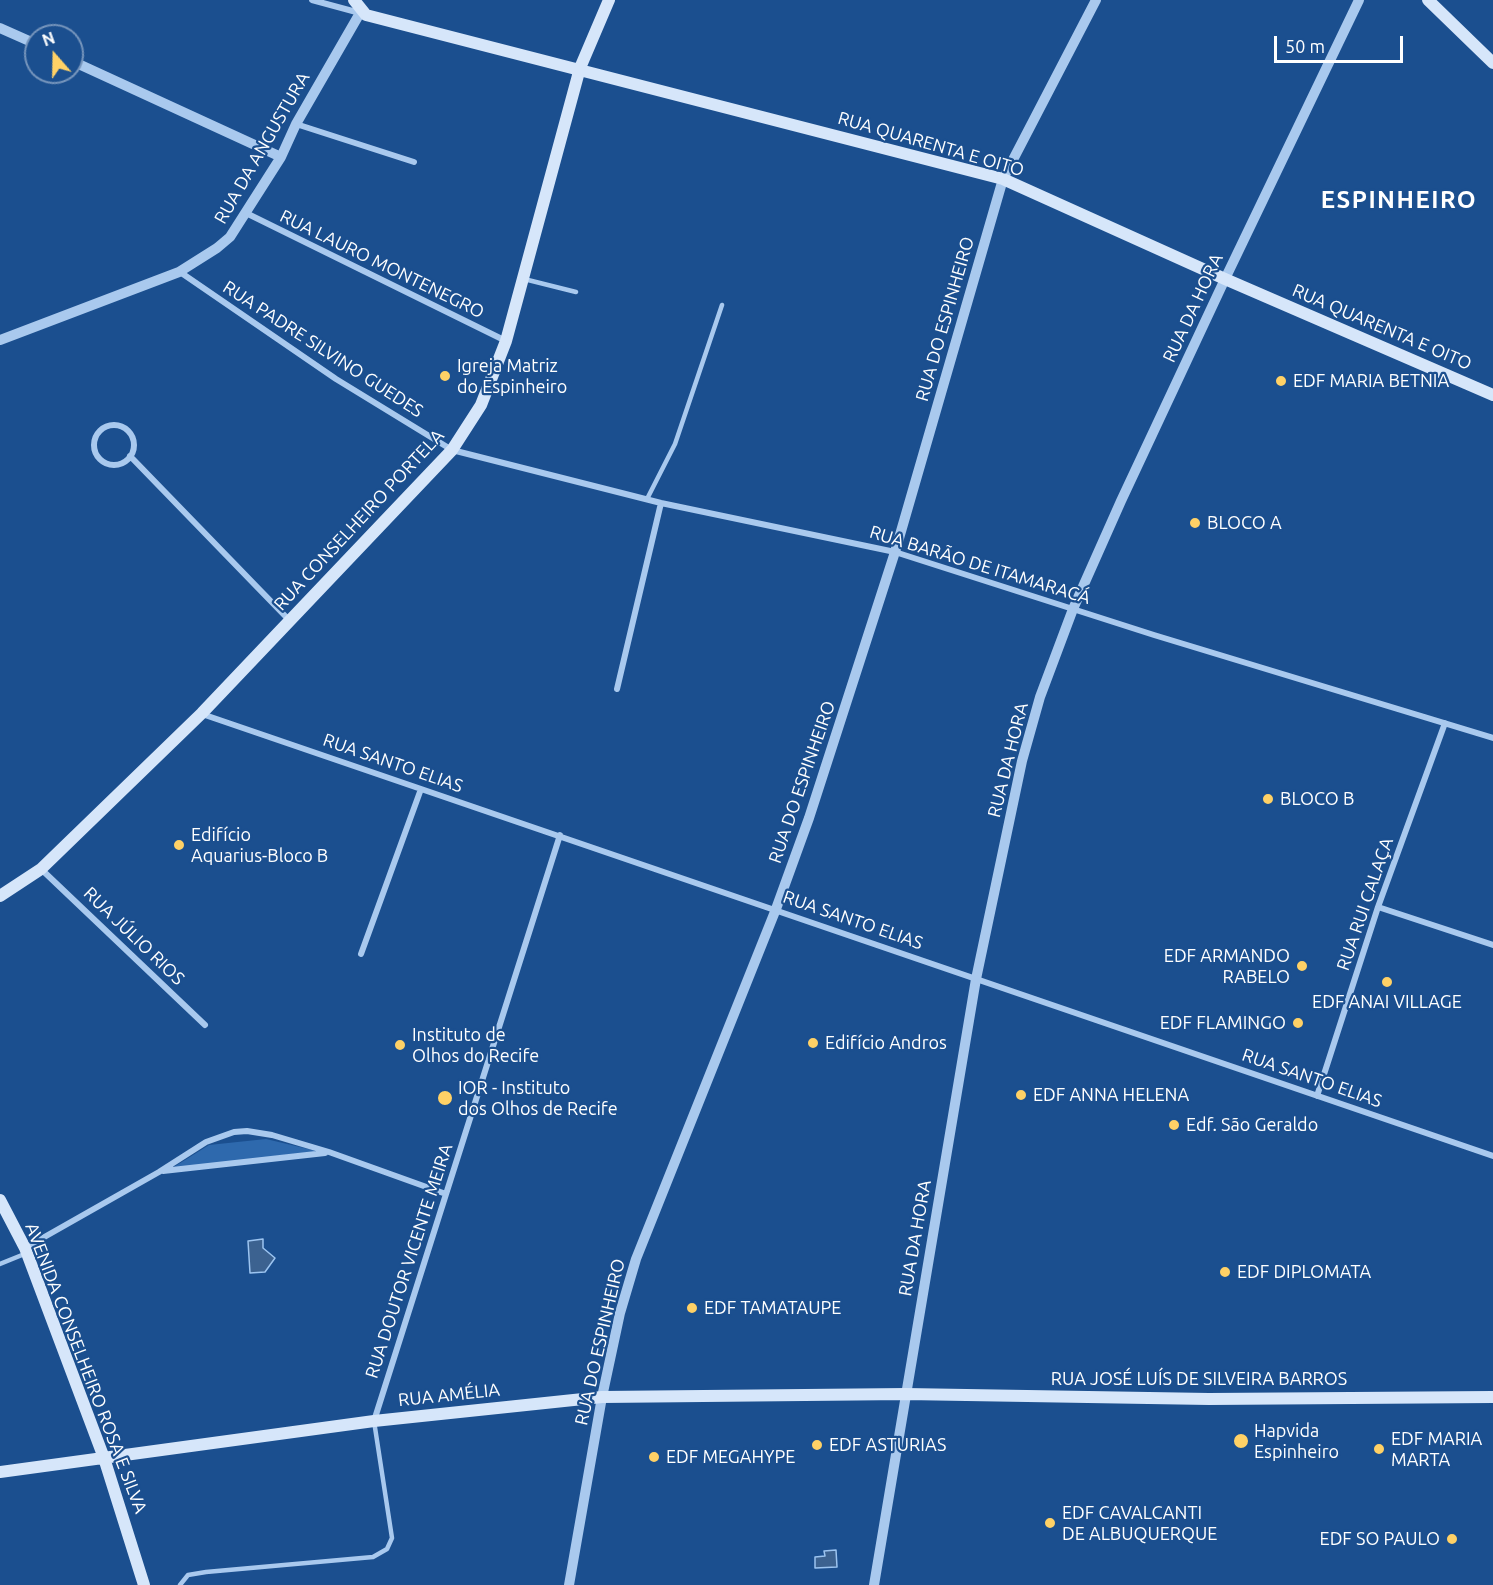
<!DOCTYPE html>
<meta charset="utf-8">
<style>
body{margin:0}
#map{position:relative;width:1493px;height:1585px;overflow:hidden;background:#1b4f8f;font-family:Ubuntu,sans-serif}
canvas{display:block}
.north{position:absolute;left:24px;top:24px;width:60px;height:60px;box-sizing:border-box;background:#1b4f8f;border:2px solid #7695bc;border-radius:50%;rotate:340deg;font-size:16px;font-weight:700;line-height:24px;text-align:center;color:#fff}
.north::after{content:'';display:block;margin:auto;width:21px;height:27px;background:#ffd166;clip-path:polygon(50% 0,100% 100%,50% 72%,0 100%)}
.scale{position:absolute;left:1274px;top:36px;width:129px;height:27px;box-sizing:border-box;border:3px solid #fff;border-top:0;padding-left:8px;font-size:18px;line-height:21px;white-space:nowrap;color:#fff;-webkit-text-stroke:4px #1b4f8f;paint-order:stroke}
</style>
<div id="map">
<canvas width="1493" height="1585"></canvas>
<div class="north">N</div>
<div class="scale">50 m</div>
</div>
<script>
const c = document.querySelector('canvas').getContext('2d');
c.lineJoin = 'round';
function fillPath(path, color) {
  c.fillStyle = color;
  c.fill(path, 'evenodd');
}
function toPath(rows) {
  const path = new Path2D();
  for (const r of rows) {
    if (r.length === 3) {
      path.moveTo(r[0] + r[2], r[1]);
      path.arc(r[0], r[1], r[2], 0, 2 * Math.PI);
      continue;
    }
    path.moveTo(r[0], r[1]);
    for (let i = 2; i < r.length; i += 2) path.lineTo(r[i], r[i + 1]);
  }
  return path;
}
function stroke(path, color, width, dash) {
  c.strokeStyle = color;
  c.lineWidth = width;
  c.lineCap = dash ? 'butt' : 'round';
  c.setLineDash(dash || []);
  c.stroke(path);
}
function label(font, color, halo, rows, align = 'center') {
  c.font = font + ' Ubuntu,sans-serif';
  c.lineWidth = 4.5;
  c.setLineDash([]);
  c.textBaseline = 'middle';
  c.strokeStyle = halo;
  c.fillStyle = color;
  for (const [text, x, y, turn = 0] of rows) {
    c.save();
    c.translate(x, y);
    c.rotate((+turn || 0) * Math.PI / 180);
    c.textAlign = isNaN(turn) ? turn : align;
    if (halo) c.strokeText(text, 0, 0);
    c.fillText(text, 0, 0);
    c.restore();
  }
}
const green = toPath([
 [266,1139,321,1152,166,1172,209,1145]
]);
const water = toPath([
 [263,1239,263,1248,275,1258,265,1272,250,1273,248,1241,263,1239],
 [836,1550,837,1567,815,1568,815,1557,825,1556,824,1551,836,1550]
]);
const service = toPath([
 [524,279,576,292],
 [647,499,675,444,722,305],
 [0,1264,27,1253],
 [180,1585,188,1575,206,1572,373,1557,387,1549,392,1538,374,1421]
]);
const minor = toPath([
 [312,0,360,13],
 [296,124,414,162],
 [246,213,506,341],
 [180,272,336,379,452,450,661,503,895,552,1154,635,1493,738],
 [114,445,20],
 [130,456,290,621],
 [617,689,661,503],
 [202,714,1493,1156],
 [41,869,205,1025],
 [1378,907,1493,945],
 [361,954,421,789],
 [1317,1096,1378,907,1445,723],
 [163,1171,325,1153],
 [25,1248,159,1172,206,1142,234,1132,247,1131,272,1135,329,1152,446,1194],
 [374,1421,560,835]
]);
const tertiary = toPath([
 [0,28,36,44],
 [72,61,281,157],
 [0,340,179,272,217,248,230,237,281,157,296,124,360,13],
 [569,1585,602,1397,620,1313,636,1259,776,909,809,818,895,552,1003,179,1096,0],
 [874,1585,976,979,1022,761,1040,697,1073,609,1121,501,1225,279,1359,0]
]);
const secondary = toPath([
 [354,0,366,15,1003,179,1225,279,1493,395],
 [1428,0,1493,63],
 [0,896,41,869,202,713,452,450,481,405,506,341,580,68,609,0],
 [0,1200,25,1248,104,1458,144,1585],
 [0,1472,374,1421,602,1397,906,1394,1209,1399,1493,1397]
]);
const markers = [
 [445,376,6,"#ffd166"],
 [1281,381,6,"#ffd166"],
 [1195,523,6,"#ffd166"],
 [1268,799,6,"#ffd166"],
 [179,845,6,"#ffd166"],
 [1302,966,6,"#ffd166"],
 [1387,982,6,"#ffd166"],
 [1298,1023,6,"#ffd166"],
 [813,1043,6,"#ffd166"],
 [400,1045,6,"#ffd166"],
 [1021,1095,6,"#ffd166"],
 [445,1098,8,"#ffd166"],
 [1174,1125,6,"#ffd166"],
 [1225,1272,6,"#ffd166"],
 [692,1308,6,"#ffd166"],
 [1241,1441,8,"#ffd166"],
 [817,1445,6,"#ffd166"],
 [1379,1449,6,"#ffd166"],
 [654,1457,6,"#ffd166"],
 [1050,1523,6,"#ffd166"],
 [1452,1539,6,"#ffd166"]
];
const streetNames = [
 ["RUA QUARENTA E OITO",931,144,16],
 ["RUA DA ANGUSTURA",262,148,-60],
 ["RUA LAURO MONTENEGRO",382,264,26],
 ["RUA DA HORA",1193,308,-65],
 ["RUA DO ESPINHEIRO",945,319,-74],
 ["RUA QUARENTA E OITO",1382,327,23],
 ["RUA PADRE SILVINO GUEDES",323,349,33],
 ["RUA CONSELHEIRO PORTELA",359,520,-47],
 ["RUA BARÃO DE ITAMARACÁ",980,565,17],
 ["RUA DA HORA",1008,760,-76],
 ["RUA SANTO ELIAS",393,763,19],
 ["RUA DO ESPINHEIRO",802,782,-71],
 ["RUA RUI CALAÇA",1365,904,-71],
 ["RUA SANTO ELIAS",853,920,19],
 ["RUA JÚLIO RIOS",134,936,44],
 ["RUA SANTO ELIAS",1312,1078,19],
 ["RUA DA HORA",915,1238,-80],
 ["RUA DOUTOR VICENTE MEIRA",409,1261,-72],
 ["RUA DO ESPINHEIRO",600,1342,-77],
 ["AVENIDA CONSELHEIRO ROSA E SILVA",86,1368,69],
 ["RUA JOSÉ LUÍS DE SILVEIRA BARROS",1199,1379],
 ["RUA AMÉLIA",449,1395,-6]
];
const poiNames = [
 ["Igreja Matriz",457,366],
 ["do Espinheiro",457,387],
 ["EDF MARIA BETNIA",1293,381],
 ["BLOCO A",1207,523],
 ["BLOCO B",1280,799],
 ["Edifício",191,835],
 ["Aquarius-Bloco B",191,856],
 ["EDF ARMANDO",1290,956,"right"],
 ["RABELO",1290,977,"right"],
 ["EDF ANAI VILLAGE",1387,1002,"center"],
 ["EDF FLAMINGO",1286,1023,"right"],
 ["Instituto de",412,1035],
 ["Olhos do Recife",412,1056],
 ["Edifício Andros",825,1043],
 ["IOR - Instituto",458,1088],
 ["dos Olhos de Recife",458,1109],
 ["EDF ANNA HELENA",1033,1095],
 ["Edf. São Geraldo",1186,1125],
 ["EDF DIPLOMATA",1237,1272],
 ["EDF TAMATAUPE",704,1308],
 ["Hapvida",1254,1431],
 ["Espinheiro",1254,1452],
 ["EDF MARIA",1391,1439],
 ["MARTA",1391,1460],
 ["EDF ASTURIAS",829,1445],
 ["EDF MEGAHYPE",666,1457],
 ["EDF CAVALCANTI",1062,1513],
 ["DE ALBUQUERQUE",1062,1534],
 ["EDF SO PAULO",1440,1539,"right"]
];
const districtNames = [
 ["ESPINHEIRO",1399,200]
];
fillPath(green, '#2e69ad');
fillPath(water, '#3c6290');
stroke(water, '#9cc4f0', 1.5);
stroke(service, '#a9c9ee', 4.5);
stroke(minor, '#a9c9ee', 6);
stroke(tertiary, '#a9c9ee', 10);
stroke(secondary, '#d6e6fa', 12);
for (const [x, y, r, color] of markers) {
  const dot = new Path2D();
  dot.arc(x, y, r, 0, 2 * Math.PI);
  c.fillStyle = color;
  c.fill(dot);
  stroke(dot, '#1b4f8f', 2);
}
label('18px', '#fff', '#1b4f8f', streetNames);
label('18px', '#fff', '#1b4f8f', poiNames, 'left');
c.letterSpacing = '1.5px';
label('bold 24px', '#fff', '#1b4f8f', districtNames);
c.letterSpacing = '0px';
</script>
